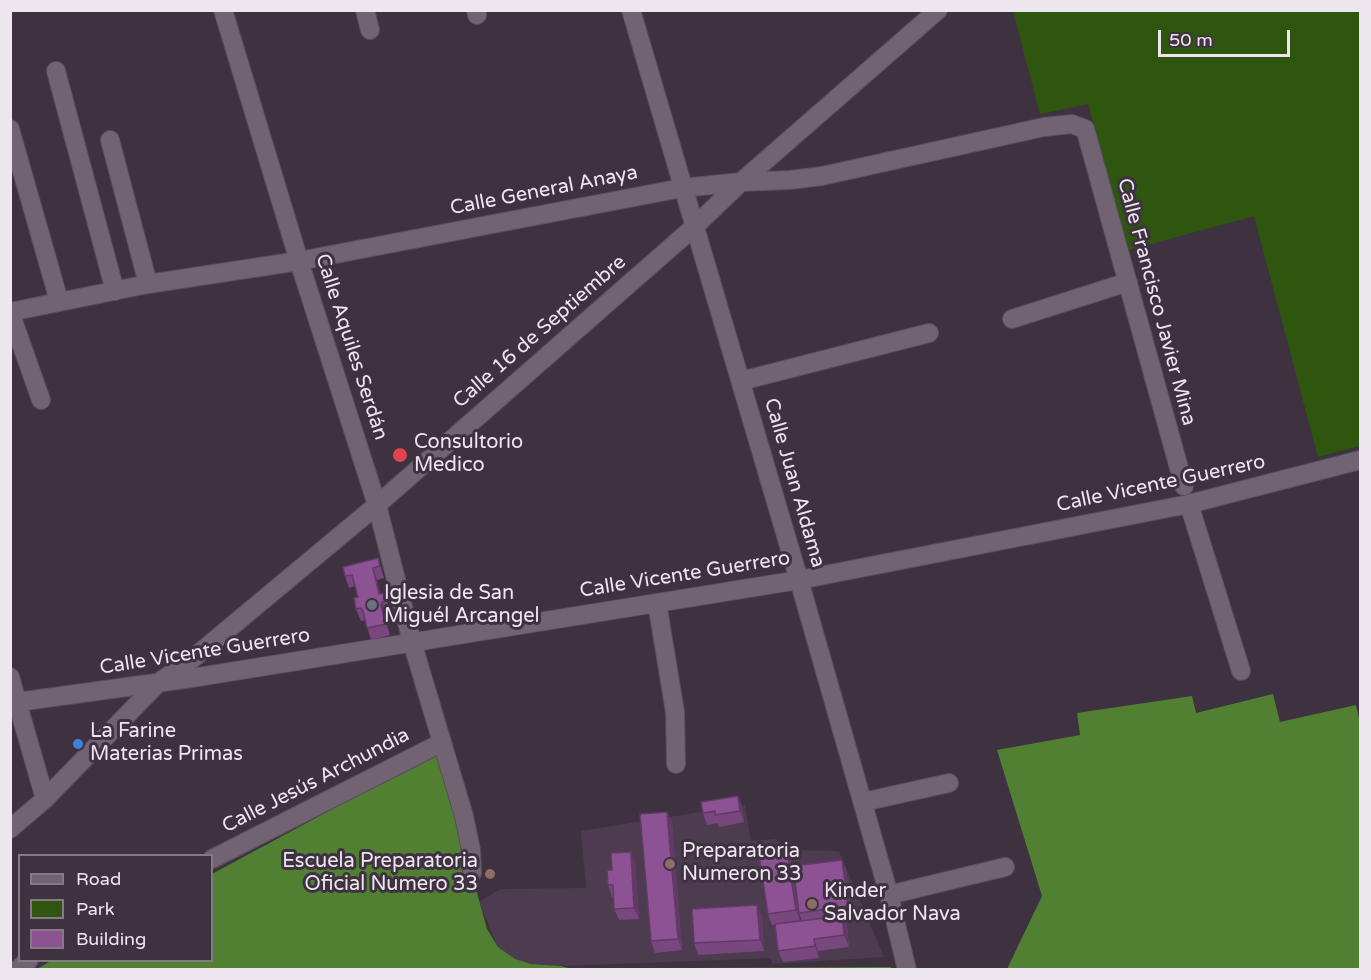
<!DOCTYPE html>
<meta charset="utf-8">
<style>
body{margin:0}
#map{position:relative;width:1371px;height:980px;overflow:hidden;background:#3e3240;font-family:"Varela Round",sans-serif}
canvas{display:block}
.frame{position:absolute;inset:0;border:12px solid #eee6ef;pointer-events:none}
.legend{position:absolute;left:18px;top:854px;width:195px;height:108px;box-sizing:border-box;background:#3e3240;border:2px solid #847a86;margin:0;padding:8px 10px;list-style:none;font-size:18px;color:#eee6ef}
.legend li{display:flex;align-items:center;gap:12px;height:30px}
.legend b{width:30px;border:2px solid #847a86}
.scale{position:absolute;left:1158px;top:30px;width:132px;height:27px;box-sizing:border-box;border:3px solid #eee6ef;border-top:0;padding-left:8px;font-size:18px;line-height:21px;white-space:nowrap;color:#eee6ef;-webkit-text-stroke:4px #3e3240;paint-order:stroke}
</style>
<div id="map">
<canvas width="1371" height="980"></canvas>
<div class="frame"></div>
<ul class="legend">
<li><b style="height:8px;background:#716372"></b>Road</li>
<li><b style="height:16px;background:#2e560e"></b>Park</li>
<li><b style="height:16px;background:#8c5293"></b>Building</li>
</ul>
<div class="scale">50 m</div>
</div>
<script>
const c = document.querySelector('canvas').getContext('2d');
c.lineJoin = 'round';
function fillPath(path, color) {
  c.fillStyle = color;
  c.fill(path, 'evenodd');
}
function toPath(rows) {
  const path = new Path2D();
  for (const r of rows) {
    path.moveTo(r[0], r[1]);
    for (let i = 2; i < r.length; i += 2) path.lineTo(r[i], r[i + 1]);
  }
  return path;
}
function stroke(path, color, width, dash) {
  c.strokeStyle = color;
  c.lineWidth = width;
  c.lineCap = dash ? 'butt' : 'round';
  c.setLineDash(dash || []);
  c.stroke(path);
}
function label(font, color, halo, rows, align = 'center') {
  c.font = font + ' "Varela Round",sans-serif';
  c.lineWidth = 6;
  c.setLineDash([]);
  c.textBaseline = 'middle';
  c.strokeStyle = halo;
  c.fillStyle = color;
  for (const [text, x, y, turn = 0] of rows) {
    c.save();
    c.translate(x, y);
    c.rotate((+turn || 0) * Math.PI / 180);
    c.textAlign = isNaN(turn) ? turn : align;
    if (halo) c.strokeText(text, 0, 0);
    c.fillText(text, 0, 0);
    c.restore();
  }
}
const built = toPath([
 [745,805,751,841,776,839,788,850,839,851,884,957,772,964,771,958,561,966,530,964,515,960,498,947,479,902,501,889,586,888,581,831]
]);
const green = toPath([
 [1013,11,1360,11,1360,446,1318,457,1254,216,1129,250,1088,104,1040,114]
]);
const forest = toPath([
 [1273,694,1280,722,1356,705,1360,723,1360,969,1007,969,1042,896,997,750,1080,735,1077,713,1192,696,1196,713],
 [438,752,487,929,498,947,515,959,531,964,561,966,572,969,35,970,51,961,212,960,212,874],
 [891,967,891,969,691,969,697,968]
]);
const street = toPath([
 [223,10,299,261,377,505,412,642,464,816,471,850,472,873],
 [365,10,370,30],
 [476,10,477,15],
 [631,10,799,580,889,895,907,970],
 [56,71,115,291],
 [10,129,59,301],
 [110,140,148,284],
 [10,312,148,284,299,261,682,188,741,182,790,180,822,176,1044,127,1072,124,1085,129,1088,139,1184,486],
 [10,312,41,400],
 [1012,319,1128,282],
 [741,381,929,333],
 [1189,504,1241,671],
 [657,603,675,712,676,764],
 [10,677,45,799],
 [10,703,192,678,799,580,1189,504,1360,460],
 [863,802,949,783],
 [212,859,441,743],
 [889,895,1005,867],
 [17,970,29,960]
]);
const secondary = toPath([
 [10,829,45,799,158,683,191,660,377,505,694,227,741,182,938,10]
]);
const wall = toPath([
 [378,558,384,578,377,580,380,594,384,593,388,604,390,612,386,613,385,617,390,635,371,640,365,620,361,621,356,609,358,597,355,586,349,588,345,576],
 [738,796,742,807,744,822,719,827,718,823,707,825,703,813],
 [667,812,672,823,682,950,655,953,651,941],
 [786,845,790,856,800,921,802,921,799,913,842,860,846,871,852,918,844,919,847,927,849,947,818,951,819,958,783,962,778,951,775,925,772,925,768,914],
 [635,863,639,919,619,920,614,909,614,897,612,897,608,885,612,870],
 [762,917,764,951,698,955,694,943]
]);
const shadedWall = toPath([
 [373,568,377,580,382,602,379,594],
 [382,602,386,613,385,617,390,635,386,624,381,605],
 [738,796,742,807,744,822,740,811],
 [667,812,672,823,682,950,678,939],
 [786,845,790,856,800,921,796,910],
 [631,852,635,863,639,919,634,908],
 [842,860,846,871,852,918,848,906],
 [757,905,762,917,764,951,760,940],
 [842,916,847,927,849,947,844,935],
 [814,939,818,951,819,958,815,946]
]);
const building = toPath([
 [378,558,380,566,373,568,379,594,384,593,386,601,382,602,381,605,386,624,367,628,363,611,361,608,356,609,354,598,358,597,352,575,345,576,343,567,378,558],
 [738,796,740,811,715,815,715,811,703,813,701,802,738,796],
 [667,812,678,939,651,941,640,814,667,812],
 [786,845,796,910,768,914,758,849,786,845],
 [631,852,634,908,614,909,613,885,608,885,607,870,612,870,611,853,631,852],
 [842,860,848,906,799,913,793,866,842,860],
 [757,905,760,940,694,943,692,909,757,905],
 [842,916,844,935,814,939,815,946,778,951,775,924,842,916]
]);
const markers = [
 [400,455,8,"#e0444e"],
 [372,605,6,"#6b7280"],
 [78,744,6,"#3f7fe0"],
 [670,864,6,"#8d6e63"],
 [490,874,6,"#8d6e63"],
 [812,904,6,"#8d6e63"]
];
const streetNames = [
 ["Calle General Anaya",544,191,-11],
 ["Calle Francisco Javier Mina",1156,302,75],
 ["Calle 16 de Septiembre",540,332,-41],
 ["Calle Aquiles Serdán",351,347,72],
 ["Calle Juan Aldama",794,483,74],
 ["Calle Vicente Guerrero",1161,484,-12],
 ["Calle Vicente Guerrero",685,575,-9],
 ["Calle Vicente Guerrero",205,652,-9],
 ["Calle Jesús Archundia",316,781,-27]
];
const poiNames = [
 ["Consultorio",414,443],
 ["Medico",414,466],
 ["Iglesia de San",384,594],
 ["Miguél Arcangel",384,617],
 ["La Farine",90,732],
 ["Materias Primas",90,755],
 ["Preparatoria",682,852],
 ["Numeron 33",682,875],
 ["Escuela Preparatoria",478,862,"right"],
 ["Oficial Numero 33",478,885,"right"],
 ["Kinder",824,892],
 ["Salvador Nava",824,915]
];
fillPath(built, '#4d3c4f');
fillPath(green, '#2e560e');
fillPath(forest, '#518033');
stroke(street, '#594e5a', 20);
stroke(secondary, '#594e5a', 20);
stroke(street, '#716372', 18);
stroke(secondary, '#716372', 18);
fillPath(wall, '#78477e');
fillPath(shadedWall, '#623967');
fillPath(building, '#8c5293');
stroke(building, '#623967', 1.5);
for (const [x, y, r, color] of markers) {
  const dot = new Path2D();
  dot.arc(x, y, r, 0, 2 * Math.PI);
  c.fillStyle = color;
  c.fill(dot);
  stroke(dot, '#3e3240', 2);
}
label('20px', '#eee6ef', '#3e3240', streetNames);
label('20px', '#eee6ef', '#3e3240', poiNames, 'left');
</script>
